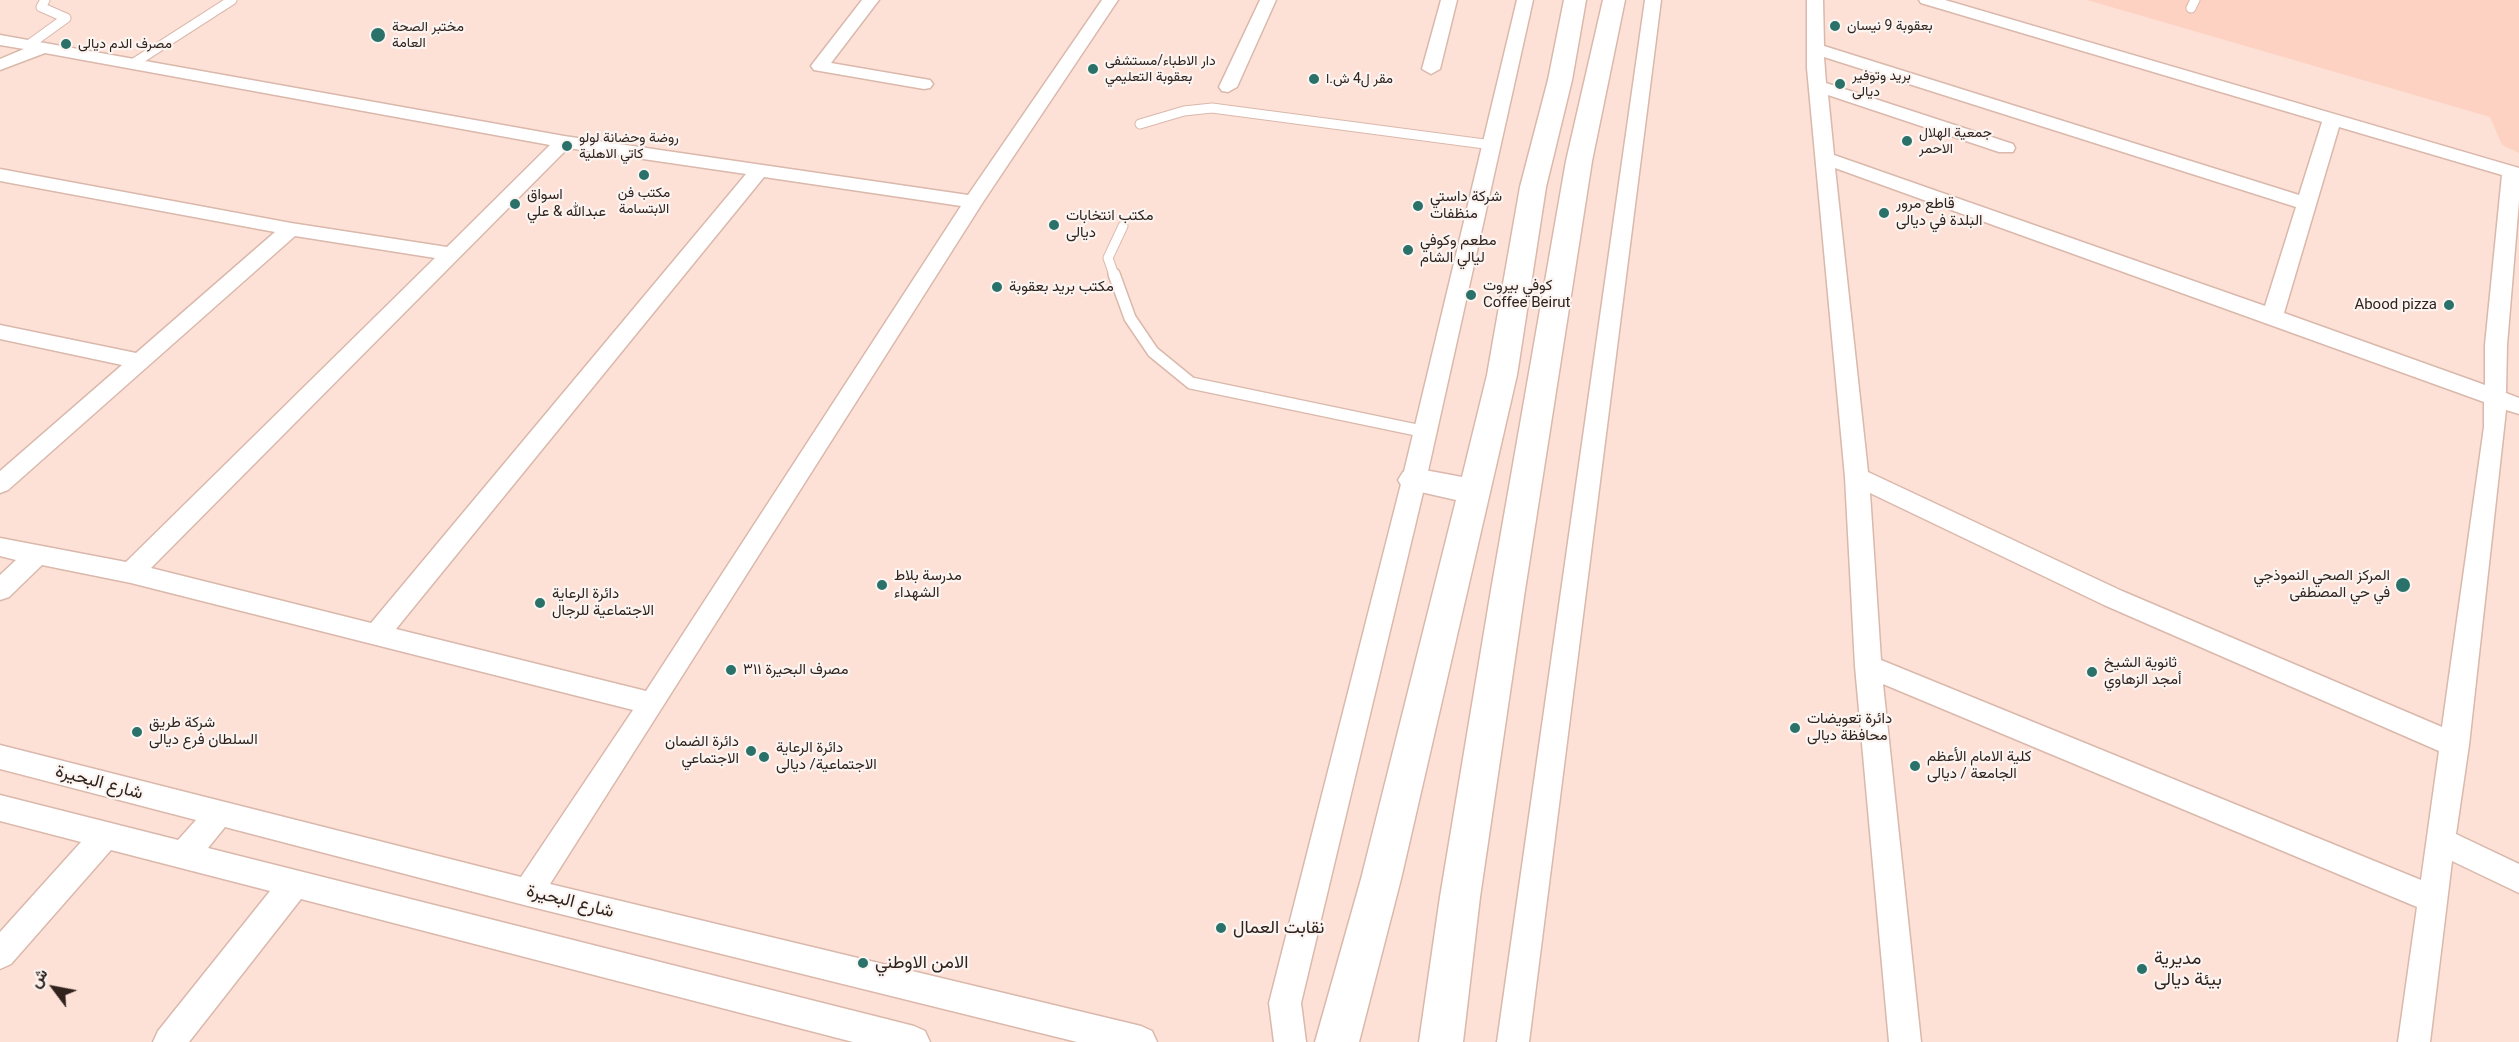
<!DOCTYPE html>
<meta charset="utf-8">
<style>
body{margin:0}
#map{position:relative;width:2519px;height:1042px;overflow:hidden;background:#fde1d7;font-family:Roboto,Vazirmatn,sans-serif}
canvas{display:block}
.north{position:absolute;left:24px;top:958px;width:60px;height:60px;-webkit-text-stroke:4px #fbf4f1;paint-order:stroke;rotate:302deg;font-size:16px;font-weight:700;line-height:24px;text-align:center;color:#30231e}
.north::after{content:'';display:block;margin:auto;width:21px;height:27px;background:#30231e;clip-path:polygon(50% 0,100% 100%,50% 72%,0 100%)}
</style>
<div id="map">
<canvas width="2519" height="1042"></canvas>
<div class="north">ش</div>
</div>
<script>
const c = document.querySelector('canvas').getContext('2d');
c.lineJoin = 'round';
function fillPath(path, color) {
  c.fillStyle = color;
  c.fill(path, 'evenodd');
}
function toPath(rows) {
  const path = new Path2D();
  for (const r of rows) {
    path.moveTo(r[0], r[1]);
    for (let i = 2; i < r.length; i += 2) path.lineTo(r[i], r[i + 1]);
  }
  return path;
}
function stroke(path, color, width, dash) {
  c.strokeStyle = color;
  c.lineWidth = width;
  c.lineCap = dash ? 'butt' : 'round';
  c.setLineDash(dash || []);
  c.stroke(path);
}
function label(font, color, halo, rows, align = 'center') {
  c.font = font + ' Roboto,Vazirmatn,sans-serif';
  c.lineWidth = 4.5;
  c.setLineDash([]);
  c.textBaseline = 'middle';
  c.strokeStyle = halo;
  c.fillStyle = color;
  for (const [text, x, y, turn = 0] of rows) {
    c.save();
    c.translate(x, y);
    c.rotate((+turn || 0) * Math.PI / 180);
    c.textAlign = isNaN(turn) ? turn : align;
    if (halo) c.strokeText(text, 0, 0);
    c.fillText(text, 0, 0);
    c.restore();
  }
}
const built = toPath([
 [2087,0,2519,0,2519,153,2502,145,2490,117]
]);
const laneFar1 = toPath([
 [2191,8,2195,0],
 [30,44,66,18,41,7,45,0],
 [134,63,232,0],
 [1140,124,1184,111,1212,108,1492,145],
 [1114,275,1108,258,1123,226]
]);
const lane = toPath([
 [1114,274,1130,318,1153,352,1191,383,1426,432]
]);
const street = toPath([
 [862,0,879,0,831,63,930,80,933,84,930,88,924,89,814,70,811,66,814,62,862,0],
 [1102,0,1118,0,983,202,550,884,1141,1026,1152,1031,1157,1042,1077,1042,528,906,225,827,208,848,914,1026,925,1031,930,1042,853,1042,301,899,189,1042,153,1042,158,1031,270,891,111,850,11,964,0,969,0,932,81,842,0,821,0,795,178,840,196,820,0,769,0,745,521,877,633,710,131,583,42,565,9,597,0,600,0,575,16,560,0,556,0,538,126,562,435,258,295,236,8,490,0,493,0,471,122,365,0,339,0,325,136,353,275,232,0,181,0,169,291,223,447,247,550,145,45,53,0,70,0,59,24,49,0,45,0,35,564,136,968,195,1102,0],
 [568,148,746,174,371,623,151,568,568,148],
 [764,177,961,206,646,691,396,629,764,177],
 [1260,0,1276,0,1237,87,1228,92,1222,91,1219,87,1260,0],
 [1441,0,1457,0,1440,69,1431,74,1422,69,1441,0],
 [1517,0,1533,0,1426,480,1301,1003,1306,1042,1274,1042,1269,1003,1402,480,1517,0],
 [1645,0,1661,0,1529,1042,1497,1042,1645,0],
 [1807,0,1823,0,1824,46,2299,195,2322,122,1921,3,1919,0,1945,0,2519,168,2519,201,2507,345,2506,393,2519,398,2519,414,2506,410,2469,745,2456,834,2519,864,2519,893,2452,861,2430,1042,2398,1042,2417,907,1883,684,1921,1042,1889,1042,1855,666,1845,477,1807,68,1807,0],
 [1824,57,2296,207,2265,306,1834,155,1828,95,1999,152,2013,152,2015,148,2013,144,1826,83,1824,57],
 [2339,127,2502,175,2485,345,2485,385,2284,313,2339,127],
 [1835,168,2484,402,2484,427,2442,727,2122,591,1868,472,1835,168],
 [1870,493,2104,605,2439,751,2421,880,1881,660,1870,493]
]);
const primary = toPath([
 [1564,0,1586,0,1572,80,1546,187,1517,375,1401,879,1359,1042,1315,1042,1361,879,1456,500,1403,488,1398,480,1403,472,1414,468,1462,477,1487,375,1520,187,1548,80,1564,0],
 [1603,0,1625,0,1592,161,1525,590,1480,897,1463,1042,1419,1042,1440,897,1491,590,1566,161,1603,0]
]);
const markers = [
 [1835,26,6,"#297169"],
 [378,35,8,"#297169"],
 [66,44,6,"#297169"],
 [1093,69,6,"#297169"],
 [1314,79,6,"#297169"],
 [1840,84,6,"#297169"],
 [1907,141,6,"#297169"],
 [567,146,6,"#297169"],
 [644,175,6,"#297169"],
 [515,204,6,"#297169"],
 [1418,206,6,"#297169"],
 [1884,213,6,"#297169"],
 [1054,225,6,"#297169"],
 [1408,250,6,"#297169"],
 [997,287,6,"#297169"],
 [1471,295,6,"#297169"],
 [2449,305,6,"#297169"],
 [882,585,6,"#297169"],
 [2403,585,8,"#297169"],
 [540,603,6,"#297169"],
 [731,670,6,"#297169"],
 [2092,672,6,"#297169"],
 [1795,728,6,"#297169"],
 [137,732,6,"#297169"],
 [751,751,6,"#297169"],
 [764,757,6,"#297169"],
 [1915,766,6,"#297169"],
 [1221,928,6,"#297169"],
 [863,963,6,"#297169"],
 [2142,969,6,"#297169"]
];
const farPoinames = [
 ["بعقوبة 9 نيسان",1847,26],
 ["مختبر الصحة",392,27],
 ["العامة",392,43],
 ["مصرف الدم ديالى",78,44],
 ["دار الاطباء/مستشفى",1105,61],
 ["بعقوبة التعليمي",1105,77],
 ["بريد وتوفير",1852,76],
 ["ديالى",1852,92],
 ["مقر ل4 ش.ا",1326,79],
 ["جمعية الهلال",1919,133],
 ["الاحمر",1919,149],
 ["روضة وحضانة لولو",579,138],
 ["كاتي الاهلية",579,154],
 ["مكتب فن",644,193,"center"],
 ["الابتسامة",644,209,"center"]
];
const poiNames = [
 ["اسواق",527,195],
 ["عبدالله & علي",527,212],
 ["شركة داستي",1430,197],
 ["منظفات",1430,214],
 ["قاطع مرور",1896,204],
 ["البلدة في ديالى",1896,221],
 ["مكتب انتخابات",1066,216],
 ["ديالى",1066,233],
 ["مطعم وكوفي",1420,241],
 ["ليالي الشام",1420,258],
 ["كوفي بيروت",1483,286],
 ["Coffee Beirut",1483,303],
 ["مكتب بريد بعقوبة",1009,287],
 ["Abood pizza",2437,305,"right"],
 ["مدرسة بلاط",894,576],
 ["الشهداء",894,593],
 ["المركز الصحي النموذجي",2390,576,"right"],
 ["في حي المصطفى",2390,593,"right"],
 ["دائرة الرعاية",552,594],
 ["الاجتماعية للرجال",552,611],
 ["ثانوية الشيخ",2104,663],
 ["أمجد الزهاوي",2104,680],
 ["مصرف البحيرة ٣١١",743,670],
 ["دائرة تعويضات",1807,719],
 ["محافظة ديالى",1807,736],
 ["شركة طريق",149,723],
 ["السلطان فرع ديالى",149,740],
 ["دائرة الضمان",739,742,"right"],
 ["الاجتماعي",739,759,"right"],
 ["دائرة الرعاية",776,748],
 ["الاجتماعية/ ديالى",776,765],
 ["كلية الامام الأعظم",1927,757],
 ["الجامعة / ديالى",1927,774]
];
const nearStreetnames = [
 ["شارع البحيرة",99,783,15],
 ["شارع البحيرة",570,902,14]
];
const nearPoinames = [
 ["نقابت العمال",1233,928],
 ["مديرية",2154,959],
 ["بيئة ديالى",2154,980],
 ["الامن الاوطني",875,963]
];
fillPath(built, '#fdd2c2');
stroke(laneFar1, '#dab8ab', 11);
stroke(lane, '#dab8ab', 14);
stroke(street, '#dab8ab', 3);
stroke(primary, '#dab8ab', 3);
stroke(laneFar1, '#fff', 9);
stroke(lane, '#fff', 11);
fillPath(street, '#fff');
fillPath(primary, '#fff');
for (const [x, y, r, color] of markers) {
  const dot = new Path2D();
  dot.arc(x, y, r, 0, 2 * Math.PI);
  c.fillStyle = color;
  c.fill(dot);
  stroke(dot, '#fbf4f1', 2);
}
label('14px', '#30231e', '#fbf4f1', farPoinames, 'left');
label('15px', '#30231e', '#fbf4f1', poiNames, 'left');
label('18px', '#30231e', '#fbf4f1', nearStreetnames);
label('18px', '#30231e', '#fbf4f1', nearPoinames, 'left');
</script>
